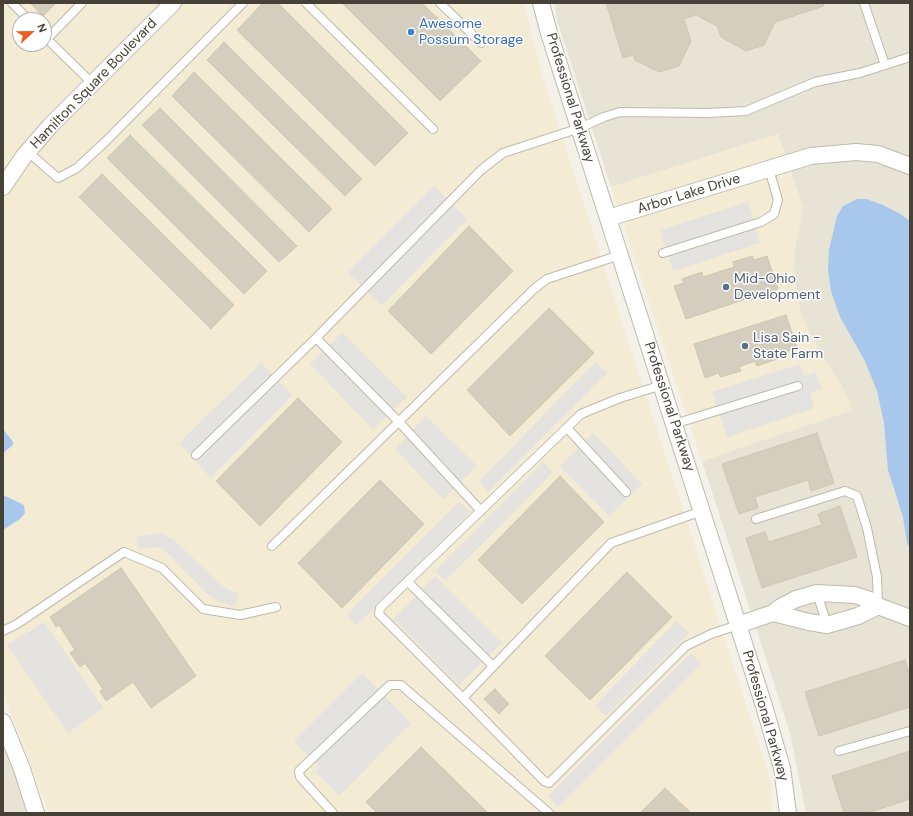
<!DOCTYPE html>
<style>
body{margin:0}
#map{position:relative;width:913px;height:816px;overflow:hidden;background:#f3f1e8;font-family:"DM Sans",sans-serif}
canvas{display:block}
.frame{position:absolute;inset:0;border:4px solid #464237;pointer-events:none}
.north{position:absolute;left:12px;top:12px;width:40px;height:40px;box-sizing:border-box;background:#fff;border:1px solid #b5b3af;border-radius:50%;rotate:68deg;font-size:11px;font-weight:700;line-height:16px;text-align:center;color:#464237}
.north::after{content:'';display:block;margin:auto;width:14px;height:18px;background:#ee5e23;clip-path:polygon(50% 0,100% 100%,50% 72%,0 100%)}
</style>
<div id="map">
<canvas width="913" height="816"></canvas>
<div class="frame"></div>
<div class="north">N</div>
</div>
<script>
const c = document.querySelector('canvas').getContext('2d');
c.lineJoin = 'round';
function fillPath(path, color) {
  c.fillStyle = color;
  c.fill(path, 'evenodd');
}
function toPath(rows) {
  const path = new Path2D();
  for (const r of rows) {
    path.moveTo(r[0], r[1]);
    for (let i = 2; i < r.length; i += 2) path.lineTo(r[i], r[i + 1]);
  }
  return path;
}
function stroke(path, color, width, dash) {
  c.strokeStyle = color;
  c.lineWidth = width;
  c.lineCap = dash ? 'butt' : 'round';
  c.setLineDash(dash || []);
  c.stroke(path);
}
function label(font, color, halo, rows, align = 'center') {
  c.font = font + ' "DM Sans",sans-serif';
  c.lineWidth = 3;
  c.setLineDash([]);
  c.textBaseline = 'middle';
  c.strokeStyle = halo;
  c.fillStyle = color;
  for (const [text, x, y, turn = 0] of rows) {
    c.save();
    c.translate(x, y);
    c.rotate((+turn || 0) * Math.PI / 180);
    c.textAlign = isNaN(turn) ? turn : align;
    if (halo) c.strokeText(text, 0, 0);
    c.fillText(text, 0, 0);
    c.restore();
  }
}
const residential = toPath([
 [555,3,910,3,910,813,806,813,790,733,702,461,852,410,841,385,823,357,806,326,799,306,794,276,795,247,803,207,778,134,611,187,557,20],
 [3,722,36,813,3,813]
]);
const commercial = toPath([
 [3,3,524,3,543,78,771,781,772,813,49,813,3,693],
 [20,20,44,20,44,44,20,44],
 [778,134,803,207,795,247,794,276,799,306,806,326,823,357,841,385,851,403,852,410,702,461,611,187]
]);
const parking = toPath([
 [434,186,467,219,381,306,348,272],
 [748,202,760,243,673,271,660,230],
 [342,333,407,397,373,429,310,364],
 [596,362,607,373,488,492,479,481],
 [261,363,292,395,211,478,179,443],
 [800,364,804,376,816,372,822,389,810,393,814,408,727,437,712,392],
 [426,416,477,466,443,499,395,449],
 [593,433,642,484,609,516,560,466],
 [543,462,553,472,445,581,435,571],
 [459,502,470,512,356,626,347,614],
 [160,533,173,539,221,585,229,590,238,594,235,607,218,601,209,595,171,556,160,547,138,549,136,537],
 [435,576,502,643,459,685,394,619],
 [677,621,689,633,606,716,595,705],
 [44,622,103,708,68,733,7,645],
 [691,653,701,664,558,807,548,796],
 [362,673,411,723,339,796,315,771,319,767,294,741]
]);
const water = toPath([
 [857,199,866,199,883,205,902,215,910,221,910,549,907,543,903,517,888,470,884,423,877,391,865,361,840,317,831,291,828,270,829,250,837,216,843,206],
 [3,429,13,442,13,445,3,453],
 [3,495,24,505,25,513,20,519,3,530]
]);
const building = toPath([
 [30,3,56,3,43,16,30,3],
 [263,3,278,3,408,133,375,166,237,30,263,3],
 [342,3,422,3,481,61,440,101,342,3],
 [606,3,823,3,824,6,775,22,764,45,746,51,721,37,717,26,696,15,684,19,691,41,679,66,659,72,635,60,633,55,623,58,606,3],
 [224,42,362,179,345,196,207,60,224,42],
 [194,72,332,209,309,232,172,96,194,72],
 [160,108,297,246,279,262,142,125,160,108],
 [130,135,267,271,244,294,107,158,130,135],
 [102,174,234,305,211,329,79,197,102,174],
 [469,226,513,271,431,354,388,311,469,226],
 [752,256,754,260,767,256,778,289,759,295,759,297,750,300,749,298,686,319,674,286,684,283,682,279,702,272,703,277,734,267,733,262,752,256],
 [549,308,594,353,510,436,467,390,549,308],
 [786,315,797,348,776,355,777,359,757,366,755,361,739,367,741,371,720,377,719,373,705,378,694,344,786,315],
 [298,398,342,442,260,526,216,481,298,398],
 [817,433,834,483,811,491,808,480,755,497,758,508,739,514,722,464,817,433],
 [560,476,604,522,522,604,478,560,560,476],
 [380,480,424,524,342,608,298,563,380,480],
 [840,506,857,557,762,588,746,538,765,532,769,542,822,525,818,514,840,506],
 [121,568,196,676,151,708,133,682,106,701,100,691,103,689,85,663,80,667,70,653,75,650,59,625,56,627,50,617,121,568],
 [627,572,672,617,590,700,545,656,627,572],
 [905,660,910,675,910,707,819,736,805,692,905,660],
 [495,689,509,704,499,714,484,699,495,689],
 [421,747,488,813,377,813,366,802,421,747],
 [910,751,910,799,867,813,844,813,832,776,910,751],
 [665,788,691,813,640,813,665,788]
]);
const lane = toPath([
 [12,3,29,20],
 [306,3,433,129],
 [440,3,481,43],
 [864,3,885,65],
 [44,36,92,83],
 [47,39,82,3],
 [28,152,58,178,77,168,105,142,243,3],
 [663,253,761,222,774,214,778,200,769,169],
 [674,424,798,386],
 [567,428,626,492],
 [196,455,316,338],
 [481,511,399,422,316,338,481,170,503,153,580,128,604,117,620,112,708,113,746,111,815,82,860,73,910,57],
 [702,511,611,543,463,698,544,781,549,783,686,646,711,634,738,625],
 [756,519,845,491,857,496,867,528,877,577,878,605],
 [272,546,535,288,547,279,620,255],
 [408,582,493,666],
 [817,593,827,625],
 [3,631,17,624,124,552,162,568,203,609,240,615,276,607],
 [463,698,379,614,380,608,581,414,620,398,662,385],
 [839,751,910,731],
 [333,813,300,777,299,771,390,685,401,685,549,813]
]);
const street = toPath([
 [541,3,549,33,598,187,764,706,782,768,788,813],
 [3,187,24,156,50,126,173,3],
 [608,218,811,156,856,152,878,154,910,166],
 [773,613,809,622,827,625,858,616,878,606],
 [738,625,773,613,781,607,796,599,817,593,855,595,870,600,878,606,910,618],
 [3,722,22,769,36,813]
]);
const markers = [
 [411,32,4,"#3f7fe0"],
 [726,287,4,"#5c6f8a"],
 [745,346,4,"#5c6f8a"]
];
const shopNames = [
 ["Awesome",419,24],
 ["Possum Storage",419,40]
];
const streetNames = [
 ["Hamilton Square Boulevard",94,84,-46],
 ["Professional Parkway",570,98,73],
 ["Arbor Lake Drive",689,194,-17],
 ["Professional Parkway",669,407,72],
 ["Professional Parkway",765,716,74]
];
const serviceNames = [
 ["Mid-Ohio",734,279],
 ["Development",734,295],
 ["Lisa Sain -",753,338],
 ["State Farm",753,354]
];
fillPath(residential, '#e7e4d6');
fillPath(commercial, '#f4ebd4');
fillPath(parking, '#e4e3df');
fillPath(water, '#a7c7ec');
fillPath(building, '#d4cebe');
stroke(building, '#cec7b1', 1);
stroke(lane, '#bebaab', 10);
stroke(street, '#bebaab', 18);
stroke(lane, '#fff', 8);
stroke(street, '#fff', 16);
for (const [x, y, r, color] of markers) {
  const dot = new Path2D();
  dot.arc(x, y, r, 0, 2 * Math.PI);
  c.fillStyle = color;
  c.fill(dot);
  stroke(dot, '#fff', 1.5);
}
label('14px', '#366cbe', '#fff', shopNames, 'left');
label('14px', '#464237', '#fff', streetNames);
label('14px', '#4e5e75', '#fff', serviceNames, 'left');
</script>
